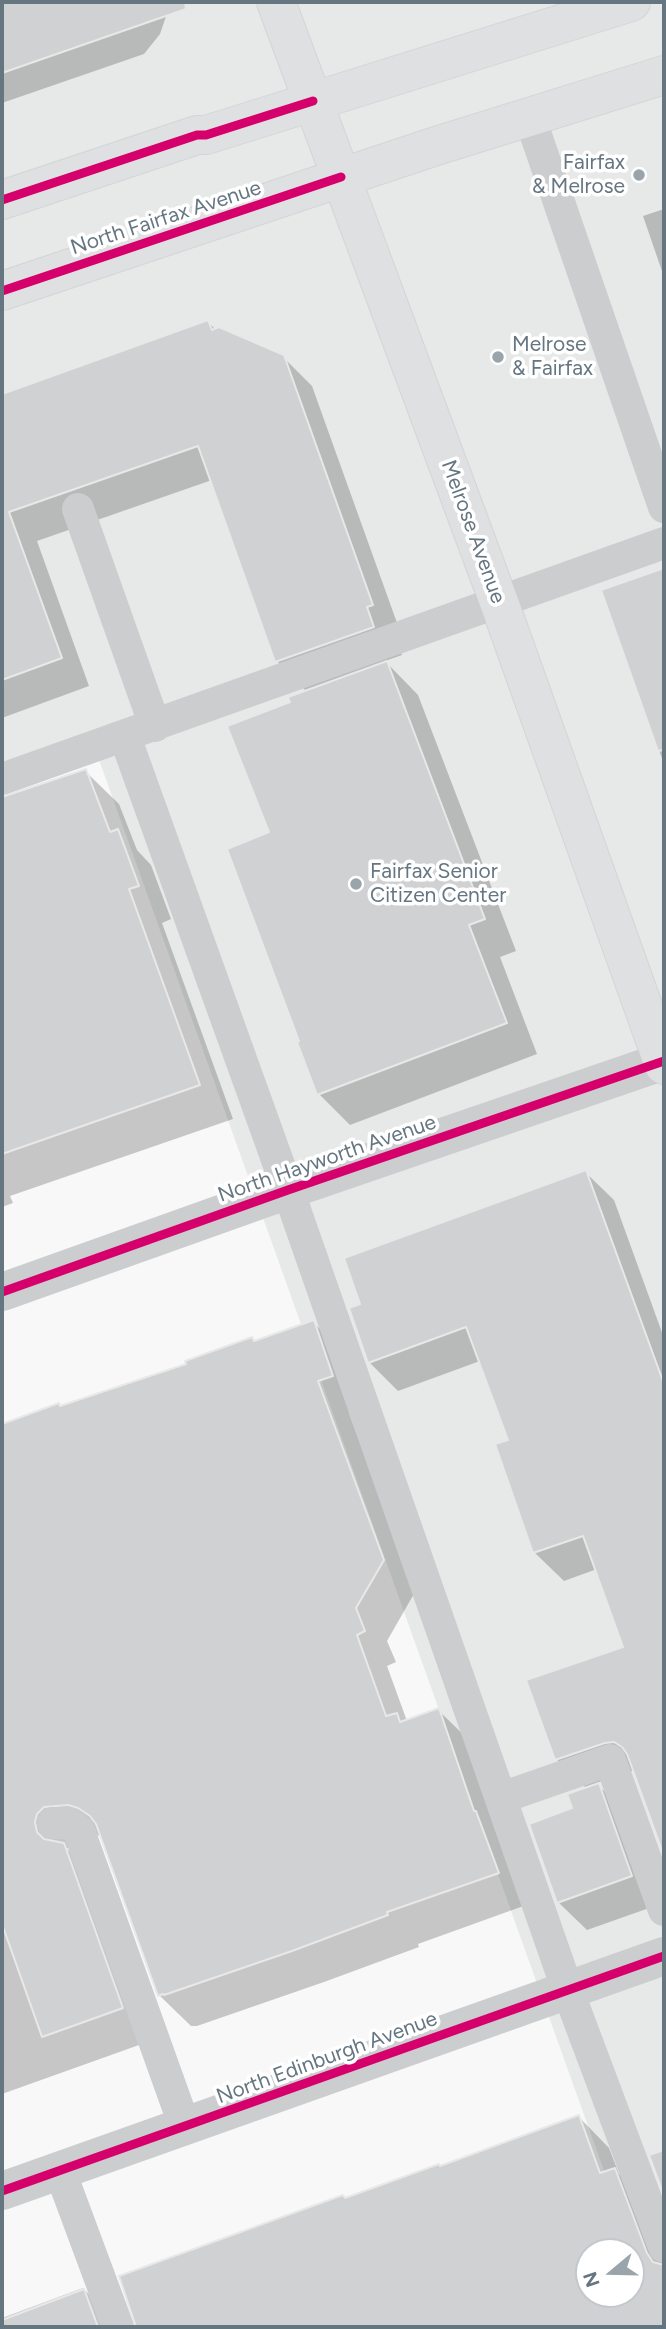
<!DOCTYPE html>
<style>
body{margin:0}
#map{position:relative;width:666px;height:2329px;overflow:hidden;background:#f8f8f8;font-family:Figtree,sans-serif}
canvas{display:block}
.frame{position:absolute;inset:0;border:4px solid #667681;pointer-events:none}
.north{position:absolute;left:575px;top:2238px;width:70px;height:70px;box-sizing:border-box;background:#fff;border:2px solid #c2c8cd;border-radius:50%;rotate:251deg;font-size:19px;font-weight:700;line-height:28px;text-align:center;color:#667681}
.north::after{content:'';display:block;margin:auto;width:24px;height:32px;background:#99a4ab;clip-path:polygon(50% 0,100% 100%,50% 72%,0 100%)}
</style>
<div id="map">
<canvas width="666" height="2329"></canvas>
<div class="frame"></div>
<div class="north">N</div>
</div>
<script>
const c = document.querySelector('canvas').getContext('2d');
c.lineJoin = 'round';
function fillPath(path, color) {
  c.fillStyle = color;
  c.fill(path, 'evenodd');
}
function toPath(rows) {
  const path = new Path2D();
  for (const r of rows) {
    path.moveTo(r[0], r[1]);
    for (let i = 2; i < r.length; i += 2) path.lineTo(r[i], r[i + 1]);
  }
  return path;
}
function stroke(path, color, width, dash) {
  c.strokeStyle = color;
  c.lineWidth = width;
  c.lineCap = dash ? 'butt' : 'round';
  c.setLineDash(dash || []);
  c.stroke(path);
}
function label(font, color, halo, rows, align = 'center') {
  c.font = font + ' Figtree,sans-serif';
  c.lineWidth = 7;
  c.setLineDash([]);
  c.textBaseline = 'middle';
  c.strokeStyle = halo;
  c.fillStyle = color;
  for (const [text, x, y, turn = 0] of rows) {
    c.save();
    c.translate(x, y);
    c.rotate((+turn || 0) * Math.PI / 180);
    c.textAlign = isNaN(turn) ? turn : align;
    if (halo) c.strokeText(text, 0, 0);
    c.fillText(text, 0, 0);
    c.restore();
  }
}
const built = toPath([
 [2,2,664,2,664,2327,660,2327,93,743,2,775]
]);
const shadow = toPath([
 [2,2,171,2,160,34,144,54,2,103],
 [664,209,664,277,643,216],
 [208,322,216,330,283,357,312,386,401,634,394,636,402,655,385,661,418,695,516,951,500,957,537,1054,350,1125,319,1094,271,833,292,703,307,692,277,661,212,480,37,541,89,686,2,718,2,396],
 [664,569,664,764,603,592],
 [85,771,119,804,137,850,151,865,171,919,162,923,233,1119,10,1196,13,1203,2,1207,2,800],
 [585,1172,614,1200,664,1338,664,1851,635,1770,596,1783,627,1814,652,1907,587,1930,558,1902,574,1809,587,1789,556,1759,625,1648,597,1569,564,1581,535,1553,497,1445,510,1441,480,1361,398,1391,369,1362,363,1305],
 [313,1322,345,1354,364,1407,349,1413,415,1592,387,1641,396,1662,387,1666,407,1721,438,1710,470,1741,529,1904,418,1944,419,1947,324,1982,197,2026,191,2026,159,1995,102,1835,76,1838,67,1849,95,1876,153,2040,2,2094,2,1425,58,1405,60,1407],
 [579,2117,609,2148,619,2174,645,2200,664,2252,664,2327,138,2327,137,2320,346,2200],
 [589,2252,631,2252,631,2294,589,2294],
 [83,2288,113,2319,116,2327,2,2327,2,2318]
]);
const building = toPath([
 [2,2,185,2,186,9,2,73,2,2],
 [208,320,212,330,219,327,284,355,373,605,367,607,374,627,275,662,198,446,9,512,62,658,2,680,2,394,208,320],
 [664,568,664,750,658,751,601,590,664,568],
 [387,661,485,919,469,925,507,1023,317,1095,297,1042,299,1041,227,849,269,832,227,726,290,702,288,697,387,661],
 [86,769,110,832,118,829,139,886,129,889,200,1085,2,1154,2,797,86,769],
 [586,1170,664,1384,664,1856,627,1754,622,1747,614,1742,605,1743,555,1760,526,1680,623,1647,583,1536,533,1553,495,1444,508,1440,466,1327,368,1363,349,1308,360,1304,344,1258,586,1170],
 [314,1320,333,1376,318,1381,384,1560,356,1608,365,1631,357,1635,386,1716,397,1713,400,1722,439,1708,474,1811,476,1811,499,1873,387,1912,388,1915,292,1951,164,1995,163,1994,158,1996,96,1824,90,1816,78,1808,68,1805,44,1807,37,1814,35,1822,37,1832,44,1839,64,1843,123,2008,42,2037,2,1924,2,1424,59,1403,60,1406,186,1364,185,1361,252,1337,254,1341,314,1320],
 [599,1783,632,1876,557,1903,529,1824,572,1808,567,1794,599,1783],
 [579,2115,600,2173,615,2168,647,2253,653,2262,664,2265,664,2327,136,2327,119,2276,343,2195,345,2198,439,2164,440,2166,579,2115],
 [589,2252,631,2252,631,2294,589,2294,589,2252],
 [664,2150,664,2195,649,2155,664,2150],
 [84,2289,98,2327,2,2327,2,2320,84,2289]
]);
const service = toPath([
 [530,118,664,507],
 [78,509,155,726],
 [125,737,288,1190,568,1991,664,2247],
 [2,779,664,543],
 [501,1798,610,1760,664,1910],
 [53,1823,68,1823,79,1831,185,2127],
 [60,2171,118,2327]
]);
const minor = toPath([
 [2,1292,288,1190,664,1061],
 [2,2191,664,1956]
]);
const secondary = toPath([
 [276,2,499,602,664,1065],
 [2,200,197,135,206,135,631,2],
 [2,291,436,146,664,75]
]);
const cycleway = toPath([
 [2,200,197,135,206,135,313,101],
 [2,291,341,177],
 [2,1292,288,1190,664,1061],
 [2,2191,664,1956]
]);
const markers = [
 [639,175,7,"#99a4ab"],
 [498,357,7,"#99a4ab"],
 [356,884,7,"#99a4ab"]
];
const poiNames = [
 ["Fairfax",625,163,"right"],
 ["& Melrose",625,187,"right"],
 ["Melrose",512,345],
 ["& Fairfax",512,369],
 ["Fairfax Senior",370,872],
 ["Citizen Center",370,896]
];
const streetNames = [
 ["North Fairfax Avenue",166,218,-18],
 ["Melrose Avenue",473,532,70],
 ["North Hayworth Avenue",327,1159,-19],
 ["North Edinburgh Avenue",327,2058,-20]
];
fillPath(built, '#e7e8e8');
fillPath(shadow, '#0003');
fillPath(building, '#d0d1d2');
stroke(building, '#e8e8e8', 2);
stroke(secondary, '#d4d5d6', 40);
stroke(service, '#cbcdce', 32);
stroke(minor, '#cbcdce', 38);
stroke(secondary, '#dfe0e1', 38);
stroke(cycleway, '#d6006c', 9);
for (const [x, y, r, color] of markers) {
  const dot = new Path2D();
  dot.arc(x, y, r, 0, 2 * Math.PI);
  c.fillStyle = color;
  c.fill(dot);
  stroke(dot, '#fff', 2.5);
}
label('21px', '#667681', '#fff', poiNames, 'left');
label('21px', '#667681', '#fff', streetNames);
</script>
